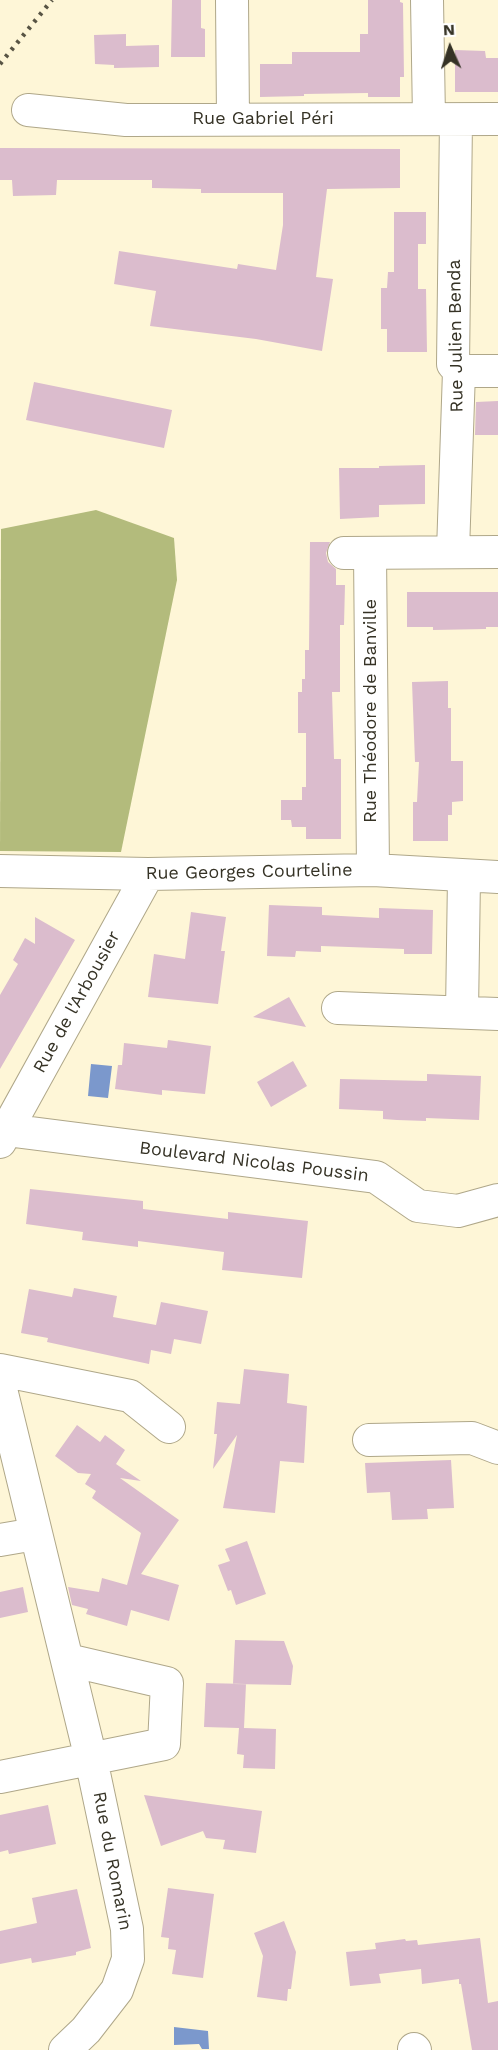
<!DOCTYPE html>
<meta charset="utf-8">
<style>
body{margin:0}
#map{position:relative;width:498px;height:2050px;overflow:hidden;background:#fef6d7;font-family:"Work Sans",sans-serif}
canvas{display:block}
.north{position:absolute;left:420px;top:18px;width:60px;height:60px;-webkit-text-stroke:4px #fff;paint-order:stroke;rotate:357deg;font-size:16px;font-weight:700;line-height:24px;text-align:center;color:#353225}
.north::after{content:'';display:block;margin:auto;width:21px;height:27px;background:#353225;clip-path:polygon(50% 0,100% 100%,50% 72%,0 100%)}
</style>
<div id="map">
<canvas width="498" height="2050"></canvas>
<div class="north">N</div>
</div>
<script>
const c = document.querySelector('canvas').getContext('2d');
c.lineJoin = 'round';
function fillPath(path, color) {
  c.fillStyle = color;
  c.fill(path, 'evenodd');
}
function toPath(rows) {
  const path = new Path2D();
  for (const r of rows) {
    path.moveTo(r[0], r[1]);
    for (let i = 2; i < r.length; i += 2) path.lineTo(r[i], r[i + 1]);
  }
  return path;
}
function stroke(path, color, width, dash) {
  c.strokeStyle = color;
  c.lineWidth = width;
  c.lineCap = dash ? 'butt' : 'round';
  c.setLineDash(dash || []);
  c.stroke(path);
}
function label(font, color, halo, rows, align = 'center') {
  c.font = font + ' "Work Sans",sans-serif';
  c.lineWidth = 4.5;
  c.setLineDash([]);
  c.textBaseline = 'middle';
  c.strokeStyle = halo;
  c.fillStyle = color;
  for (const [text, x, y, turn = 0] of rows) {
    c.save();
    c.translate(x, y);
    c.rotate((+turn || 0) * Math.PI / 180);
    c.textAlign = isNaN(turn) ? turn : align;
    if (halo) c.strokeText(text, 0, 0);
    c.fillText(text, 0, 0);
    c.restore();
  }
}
const forest = toPath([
 [96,510,174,538,177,580,121,852,0,851,1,529]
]);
const water = toPath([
 [91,1064,112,1066,108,1098,88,1096],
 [174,2027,208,2031,209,2049,202,2049,199,2044,174,2045]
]);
const building = toPath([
 [172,0,201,0,201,28,205,29,205,57,171,57],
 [368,0,400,0,400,2,403,3,404,77,400,77,400,97,368,97,368,93,304,94,304,96,260,97,260,64,292,64,292,52,360,52,360,34,368,34],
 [126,34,126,46,159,45,159,67,114,68,114,65,95,64,94,35],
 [455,50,485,51,486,58,498,58,498,92,455,92],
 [0,148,400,149,400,188,327,189,316,277,333,279,322,351,256,339,150,326,156,291,114,284,119,251,237,269,238,264,276,270,283,225,283,193,201,193,201,189,152,188,152,180,57,180,56,195,13,196,12,180,0,180],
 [394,212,426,212,426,244,418,244,418,289,426,289,427,352,387,352,387,329,381,329,381,288,387,288,388,272,394,272],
 [34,382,172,410,164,448,26,420],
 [498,401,498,435,475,435,476,402],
 [425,465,425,504,379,505,379,517,340,519,339,468,379,468,379,466],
 [310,542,330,542,326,553,328,562,336,569,336,585,345,585,344,625,340,625,340,692,332,692,334,759,341,759,341,839,306,839,306,827,292,827,291,820,281,820,281,800,302,800,302,787,306,787,306,733,298,733,298,692,302,692,302,679,305,679,305,650,309,650],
 [407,592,498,592,498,627,486,627,486,629,433,630,433,627,407,627],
 [448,681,448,708,451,708,451,761,463,761,463,801,452,802,452,815,448,815,448,841,413,841,413,802,417,802,419,762,415,762,412,682],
 [269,905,322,907,322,915,379,918,379,908,433,910,432,954,404,954,404,949,321,946,321,952,296,951,295,957,267,956],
 [191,912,226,917,221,951,225,951,218,1004,148,997,154,954,185,959],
 [35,917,75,940,0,1069,0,995,18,964,13,960,25,938,35,944],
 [289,997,306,1027,253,1017],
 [168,1040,211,1046,205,1094,162,1090,162,1095,115,1089,118,1065,122,1065,124,1043,167,1048],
 [293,1061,307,1086,271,1107,257,1082],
 [427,1074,481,1076,479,1120,426,1118,426,1121,397,1120,383,1119,383,1111,339,1109,340,1079,427,1081],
 [30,1189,143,1201,143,1209,228,1219,228,1212,308,1221,302,1278,222,1270,224,1252,138,1241,138,1247,82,1240,83,1232,26,1224],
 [74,1288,117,1296,113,1317,156,1325,161,1302,208,1311,201,1344,174,1339,171,1354,151,1350,149,1364,47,1342,48,1338,21,1333,29,1289,72,1297],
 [244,1369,289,1374,287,1403,307,1406,304,1463,280,1461,275,1513,223,1508,237,1435,213,1469,217,1434,214,1434,217,1402,240,1404],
 [77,1425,100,1442,105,1435,125,1450,116,1464,141,1481,120,1478,179,1520,141,1574,179,1585,169,1621,131,1610,127,1626,86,1614,88,1609,72,1605,68,1587,99,1592,102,1578,127,1585,141,1533,92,1498,96,1491,85,1484,91,1474,78,1473,55,1456],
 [451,1460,454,1508,427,1509,428,1519,392,1520,390,1492,367,1493,365,1463],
 [247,1541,266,1594,236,1605,231,1590,228,1591,218,1565,230,1561,225,1549],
 [23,1587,28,1612,0,1618,0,1592],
 [235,1640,284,1641,293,1666,291,1685,233,1684],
 [206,1683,246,1684,244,1728,276,1729,275,1769,243,1768,244,1755,237,1754,239,1728,204,1727],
 [144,1795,262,1811,256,1853,223,1849,225,1840,206,1838,203,1831,161,1846],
 [48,1805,56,1844,9,1854,8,1850,0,1852,0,1815],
 [168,1888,214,1894,203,1978,172,1974,176,1950,168,1949,169,1938,161,1937],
 [77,1889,91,1948,76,1952,76,1955,32,1963,31,1958,0,1964,0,1931,37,1923,32,1898],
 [284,1921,296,1952,291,1989,288,1989,287,2001,257,1997,263,1956,254,1933],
 [480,1938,488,2003,498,2001,498,2050,472,2050,461,1984,459,1984,459,1979,422,1984,421,1969,379,1974,381,1983,350,1986,346,1952,376,1949,375,1943,405,1939,406,1941,417,1940,418,1945]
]);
const minor = toPath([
 [232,0,233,119],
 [427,0,429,118],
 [28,110,126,120,498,119],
 [459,371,498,371],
 [453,551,459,371,453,364,456,120],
 [344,553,498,552],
 [370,553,373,870],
 [0,871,148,874,373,870,498,877],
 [338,1008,498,1014],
 [462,1012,464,877],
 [0,1129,376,1177,418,1206,458,1211,498,1200],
 [0,1142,148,874],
 [0,1370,130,1396,169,1427],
 [0,1385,91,1759,127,1929,128,1959,117,1990,86,2030,65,2050],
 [369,1440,472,1438,498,1448],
 [0,1540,35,1534],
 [0,1777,164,1744,167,1683,68,1660],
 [414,2049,415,2050]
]);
const rail = toPath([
 [0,64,52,0]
]);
const streetNames = [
 ["Rue Gabriel Péri",263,119],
 ["Rue Julien Benda",456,336,-91],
 ["Rue Théodore de Banville",371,711,-90],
 ["Rue Georges Courteline",249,872,-1],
 ["Rue de l'Arbousier",77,1002,-61],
 ["Boulevard Nicolas Poussin",254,1162,7],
 ["Rue du Romarin",112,1861,79]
];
fillPath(forest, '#b3bb7c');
fillPath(water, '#7b98cc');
fillPath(building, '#dbbccd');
stroke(minor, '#afa789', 34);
stroke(minor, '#fff', 32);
stroke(rail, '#585444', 4.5, [3, 6]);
label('18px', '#353225', '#fff', streetNames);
</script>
